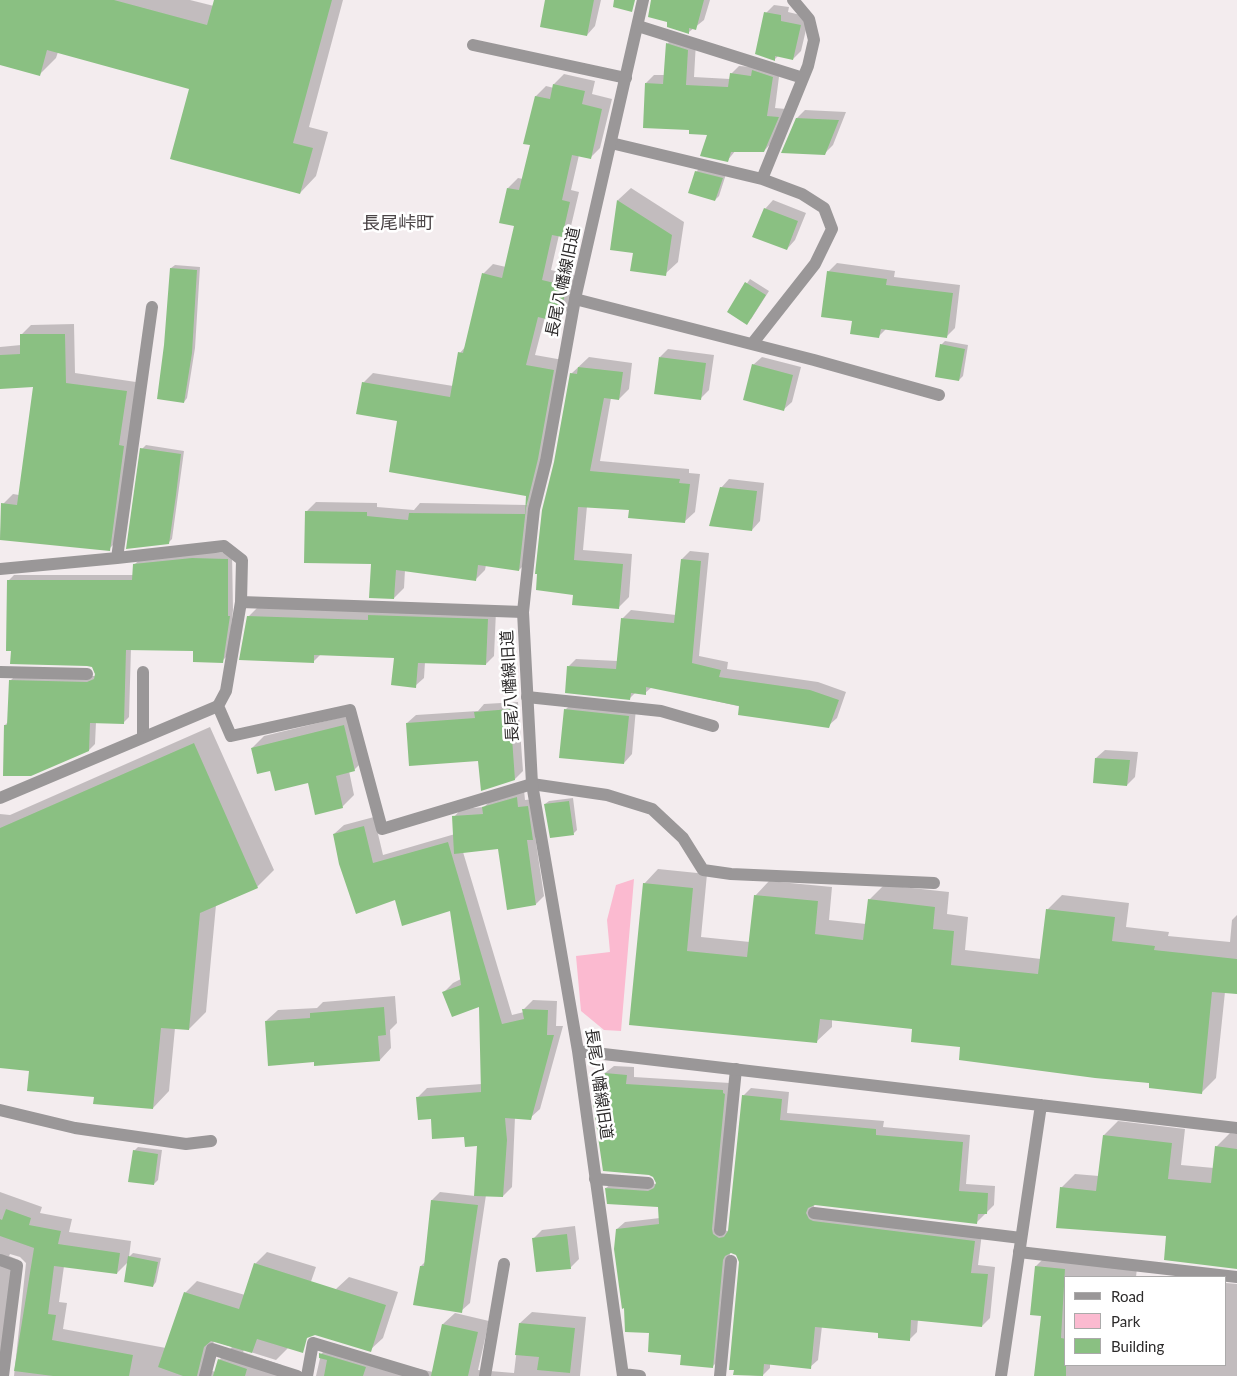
<!DOCTYPE html>
<meta charset="utf-8">
<style>
body{margin:0}
#map{position:relative;width:1237px;height:1376px;overflow:hidden;background:#f3ecee;font-family:Lato,sans-serif}
canvas{display:block}
.legend{position:absolute;left:1064px;top:1276px;width:162px;height:90px;box-sizing:border-box;background:#fff;border:1px solid #abaaaa;margin:0;padding:6px 9px;list-style:none;font-size:15px;color:#2d2b2b}
.legend li{display:flex;align-items:center;gap:10px;height:25px}
.legend b{width:25px;border:1px solid #abaaaa}
</style>
<div id="map">
<canvas width="1237" height="1376"></canvas>
<ul class="legend">
<li><b style="height:6px;background:#9a9798"></b>Road</li>
<li><b style="height:14px;background:#fbbad0"></b>Park</li>
<li><b style="height:14px;background:#8ac082"></b>Building</li>
</ul>
</div>
<script>
const c = document.querySelector('canvas').getContext('2d');
c.lineJoin = 'round';
function fillPath(path, color) {
  c.fillStyle = color;
  c.fill(path, 'evenodd');
}
function toPath(rows) {
  const path = new Path2D();
  for (const r of rows) {
    path.moveTo(r[0], r[1]);
    for (let i = 2; i < r.length; i += 2) path.lineTo(r[i], r[i + 1]);
  }
  return path;
}
function stroke(path, color, width, dash) {
  c.strokeStyle = color;
  c.lineWidth = width;
  c.lineCap = dash ? 'butt' : 'round';
  c.setLineDash(dash || []);
  c.stroke(path);
}
function label(font, color, halo, rows, align = 'center') {
  c.font = font + ' Lato,"Noto Sans JP",sans-serif';
  c.lineWidth = 5;
  c.setLineDash([]);
  c.textBaseline = 'middle';
  c.strokeStyle = halo;
  c.fillStyle = color;
  for (const [text, x, y, turn = 0] of rows) {
    c.save();
    c.translate(x, y);
    c.rotate((+turn || 0) * Math.PI / 180);
    c.textAlign = isNaN(turn) ? turn : align;
    if (halo) c.strokeText(text, 0, 0);
    c.fillText(text, 0, 0);
    c.restore();
  }
}
const green = toPath([
 [634,879,621,1031,604,1030,581,1011,576,956,610,952,607,920,616,885]
]);
const shadow = toPath([
 [0,0,190,0,214,6,215,0,343,0,309,127,328,132,316,176,300,193,191,88,58,52,56,58,40,74,0,63],
 [546,0,601,0,595,26,587,35],
 [658,0,710,0,704,20,689,32,668,21],
 [774,5,789,7,788,12,809,17,801,51,793,59,778,56,775,59,766,13],
 [675,36,696,42,694,77,730,79,731,74,739,66,780,69,775,108,786,109,772,142,764,151,736,150,727,161,708,134,691,129,646,83,654,75,665,75,667,44],
 [564,74,595,81,592,94,612,99,600,148,590,158,579,155,571,190,579,192,571,226,561,236,559,235,551,270,576,276,568,310,558,320,545,317,535,355,563,360,529,560,519,570,486,565,485,570,475,580,405,570,404,588,394,598,373,562,306,512,316,502,377,503,377,507,414,510,420,503,527,505,528,495,399,420,363,383,373,373,453,386,460,353,465,347,483,274,493,264,506,267,515,225,508,188,518,178,523,179,531,144,536,96,546,86,554,88,554,84],
 [805,110,846,112,833,145,824,154,797,118],
 [700,168,726,174,719,196,715,200,696,172],
 [631,188,684,222,678,262,665,274,634,251,611,249,618,200],
 [773,200,806,213,795,240,787,249,765,209],
 [837,263,895,271,894,277,960,285,955,328,946,337,886,329,879,336,853,320,828,272],
 [175,265,200,267,195,348,187,398,184,402,166,345,171,268],
 [750,279,769,291,751,319,728,311],
 [74,324,75,373,136,382,119,539,109,549,0,539,3,504,13,494,19,495,35,386,0,388,0,347,21,345,21,335,31,325],
 [945,341,968,345,963,376,959,380,941,345],
 [668,349,714,355,709,390,701,398,660,357],
 [589,357,632,363,629,389,619,399,611,398,600,461,689,469,689,473,700,474,695,512,684,522,630,509,587,506,583,550,632,554,629,597,619,607,574,594,555,463,571,374],
 [762,357,801,367,792,402,783,410,753,365],
 [146,445,184,451,172,539,168,543,142,449],
 [729,479,764,483,760,521,752,530,721,488],
 [690,551,709,553,699,656,728,662,727,669,818,682,846,692,837,718,828,726,652,687,645,693,636,692,630,698,568,667,576,659,618,661,623,618,631,610,676,615,682,559],
 [199,552,232,553,233,610,228,655,222,661,194,650,131,648,129,717,123,723,96,722,95,744,89,750,5,725,8,722,10,681,16,675,96,676,92,666,12,650,8,581,14,575,134,575,134,565,140,559],
 [257,608,496,611,494,656,486,664,425,662,424,678,415,686,395,657,321,654,314,661,248,617],
 [574,701,636,708,632,754,624,763,565,710],
 [518,702,523,771,515,779,407,723,416,715,478,711,484,704],
 [355,714,366,758,354,770,349,771,354,795,342,807,309,782,271,769,252,748,264,736],
 [210,727,274,870,257,887,216,905,206,1012,189,1029,175,1028,169,1091,153,1108,95,1096,31,1070,0,1067,0,814,10,815],
 [1105,750,1138,752,1135,777,1127,785,1096,758],
 [524,790,525,800,535,799,535,836,544,896,536,904,508,908,499,847,463,852,512,1015,524,1012,523,1010,533,1000,557,1001,556,1026,563,1026,540,1109,530,1118,515,1117,512,1187,503,1196,486,1195,470,1303,461,1311,421,1266,425,1262,432,1200,440,1192,475,1196,479,1144,432,1118,418,1097,427,1088,482,1084,480,1005,444,992,453,983,461,979,451,910,395,899,334,834,344,825,374,817,383,855,455,834,454,817,461,809,484,807,491,800],
 [573,798,577,830,573,834,545,804,549,801],
 [658,869,707,874,701,937,750,942,755,896,769,881,832,887,829,920,866,924,869,900,884,885,949,892,947,914,968,917,965,950,1041,959,1048,909,1062,895,1129,903,1126,927,1169,932,1168,936,1230,942,1232,920,1237,915,1237,993,1225,992,1216,1078,1201,1093,961,1046,914,1028,832,1019,832,1027,817,1041,630,1024,644,884],
 [395,996,397,1023,390,1030,391,1048,380,1060,315,1061,266,1021,278,1010,317,1008,323,1002],
 [614,1066,634,1067,634,1077,730,1083,720,1226,727,1231,729,1230,743,1096,751,1088,789,1092,787,1113,884,1121,883,1127,970,1135,966,1184,995,1186,994,1205,976,1223,813,1204,816,1212,982,1233,978,1265,995,1267,990,1318,982,1326,918,1319,917,1332,909,1340,880,1332,822,1326,818,1360,810,1367,770,1364,770,1368,762,1376,735,1374,740,1262,736,1253,730,1253,720,1359,712,1367,682,1354,651,1332,617,1229,625,1222,660,1218,659,1206,606,1188,614,1181,658,1184,596,1080],
 [1118,1121,1185,1129,1181,1165,1214,1168,1216,1147,1230,1133,1237,1134,1237,1257,1167,1235,1061,1188,1075,1174,1099,1176,1104,1135],
 [138,1147,162,1150,158,1180,154,1184,134,1151],
 [0,1192,42,1207,40,1213,72,1219,69,1232,131,1241,129,1257,133,1253,161,1258,156,1282,153,1286,128,1262,117,1273,64,1266,59,1302,67,1303,63,1329,166,1348,185,1293,197,1281,245,1295,255,1264,267,1252,316,1267,288,1348,276,1360,244,1350,243,1352,282,1365,278,1376,14,1376,26,1263,20,1257,10,1254,9,1256,19,1260,8,1348,0,1356],
 [214,1341,232,1347,219,1360,215,1372,210,1370,208,1362],
 [575,1226,579,1259,570,1268,534,1238,542,1230],
 [1050,1252,1137,1268,1136,1277,1141,1277,1066,1277,1066,1365,1226,1365,1226,1283,1237,1284,1237,1376,1035,1376,1042,1315,1036,1266],
 [349,1277,398,1292,383,1338,370,1350,336,1289],
 [532,1312,586,1317,580,1376,316,1376,321,1354,333,1343,379,1360,433,1372,443,1324,455,1313,489,1321,478,1370,514,1373,520,1323]
]);
const building = toPath([
 [0,0,114,0,207,25,214,0,332,0,293,143,313,148,300,194,170,159,189,89,47,50,40,76,0,65],
 [545,0,594,0,587,36,540,27],
 [614,0,635,0,632,12,613,7],
 [651,0,704,0,696,30,689,28,689,34,667,27,667,22,648,17],
 [764,12,781,15,781,21,801,25,793,60,775,56,775,61,755,54],
 [666,43,688,50,686,85,728,87,730,73,751,76,752,70,773,77,767,116,779,117,764,152,731,152,728,162,700,156,707,135,689,134,689,130,643,128,645,83,663,84],
 [553,84,585,91,582,104,602,109,591,159,572,155,562,200,570,202,562,237,552,235,542,280,567,286,558,322,538,317,526,365,554,370,538,459,526,508,519,571,478,565,476,581,396,570,394,599,369,598,371,564,304,563,305,511,367,512,367,516,408,520,409,513,525,514,526,496,389,472,397,421,356,414,362,382,450,397,458,352,463,353,482,273,502,278,514,226,499,223,507,188,519,190,530,145,523,144,535,96,550,99],
 [796,118,839,120,825,155,781,153],
 [695,171,723,178,715,201,688,193],
 [617,200,672,235,666,276,630,271,633,253,610,250],
 [764,208,798,221,787,250,752,237],
 [170,268,197,270,192,353,184,403,157,399,164,345],
 [827,271,887,279,886,285,953,293,947,338,881,329,879,338,850,334,852,321,821,317],
 [745,282,766,295,747,325,727,312],
 [20,334,65,334,66,383,127,391,119,445,124,446,110,551,0,540,1,503,17,505,33,387,0,389,0,355,20,354],
 [940,344,965,349,959,381,935,377],
 [659,357,706,363,701,400,654,394],
 [752,364,793,375,784,411,743,400],
 [578,367,623,372,619,400,604,398,590,471,680,479,679,483,690,484,685,523,628,518,629,510,578,507,574,560,623,564,619,609,572,605,573,595,536,590,537,574,535,574,542,510,554,462,570,373,577,374],
 [140,448,181,454,176,495,169,544,126,549],
 [720,487,757,491,752,531,709,526],
 [192,558,228,559,228,616,230,616,223,663,193,662,193,651,126,650,124,724,90,723,89,751,31,776,3,776,4,725,7,725,9,680,87,682,94,679,95,674,92,667,87,666,10,664,11,651,6,651,7,580,132,580,133,564],
 [681,559,701,561,692,663,721,670,719,677,810,690,839,700,829,728,738,715,739,706,646,687,646,695,631,693,630,700,565,693,567,666,616,669,621,618,674,623],
 [368,615,488,619,486,665,418,663,416,688,391,685,394,658,314,655,314,663,239,660,247,616,368,620],
 [510,709,515,780,481,791,478,761,409,766,406,723,475,718,474,712],
 [564,709,629,716,624,764,559,758],
 [344,725,355,771,336,776,343,808,315,815,308,783,275,791,270,771,257,774,251,748],
 [194,743,258,888,200,913,189,1030,161,1028,153,1109,93,1104,94,1097,27,1091,29,1071,0,1068,0,828],
 [1095,758,1130,760,1127,786,1093,783],
 [517,797,518,807,528,806,533,840,527,840,536,905,507,910,498,849,454,854,452,816,483,814,482,807],
 [569,801,574,835,550,838,544,804],
 [364,826,373,863,448,842,502,1024,524,1019,522,1009,548,1010,547,1035,554,1035,531,1120,505,1118,507,1140,503,1197,474,1196,477,1146,465,1147,464,1137,432,1139,431,1119,418,1120,416,1097,481,1092,479,1007,452,1017,442,992,461,985,450,911,402,926,395,900,356,914,339,864,333,834],
 [643,883,693,888,687,951,747,957,754,895,818,901,815,934,863,940,868,899,935,907,933,929,954,931,951,965,1038,974,1046,909,1115,917,1112,941,1155,946,1154,950,1237,959,1237,994,1212,992,1202,1094,1149,1088,1149,1083,1095,1078,959,1060,960,1047,911,1042,912,1029,820,1019,817,1043,629,1025],
 [384,1007,386,1035,378,1036,380,1061,314,1066,314,1062,268,1066,265,1021,310,1018,310,1013],
 [605,1073,627,1075,626,1084,723,1090,723,1093,725,1094,712,1229,713,1234,719,1238,724,1237,728,1231,742,1095,782,1099,780,1120,876,1129,876,1135,963,1142,959,1191,988,1193,987,1214,978,1214,977,1224,815,1205,808,1208,806,1213,809,1219,813,1221,975,1241,971,1273,988,1274,982,1327,911,1320,910,1341,878,1338,878,1333,815,1327,811,1369,764,1364,763,1376,733,1375,734,1370,729,1370,739,1262,736,1255,731,1253,725,1256,723,1260,713,1368,680,1365,681,1355,648,1352,649,1333,625,1332,624,1308,622,1309,614,1249,616,1229,659,1224,658,1207,607,1204,605,1188,648,1191,654,1188,656,1183,653,1177,649,1175,603,1171,593,1102,594,1079,605,1080],
 [1103,1135,1172,1143,1168,1179,1211,1183,1215,1146,1237,1149,1237,1269,1164,1260,1166,1236,1056,1228,1060,1187,1096,1191],
 [133,1150,158,1154,154,1185,128,1182],
 [431,1200,478,1205,462,1313,413,1305,420,1266,424,1266],
 [6,1209,31,1218,29,1225,61,1231,58,1244,120,1253,117,1274,54,1266,48,1314,56,1315,52,1340,133,1355,129,1376,53,1376,14,1371,34,1248,0,1236,0,1219,2,1220],
 [567,1234,571,1269,536,1272,532,1238],
 [128,1256,158,1262,153,1287,124,1282],
 [254,1263,386,1305,371,1352,315,1335,307,1338,303,1353,257,1339,252,1353,211,1341,204,1347,197,1376,183,1376,158,1367,184,1292,239,1309],
 [1035,1266,1065,1269,1061,1338,1066,1339,1066,1376,1034,1376,1041,1316,1030,1315],
 [519,1323,575,1328,570,1373,537,1370,539,1357,515,1355],
 [442,1324,478,1332,468,1376,431,1376],
 [319,1353,366,1367,363,1376,324,1376,327,1360,319,1358],
 [218,1359,247,1369,245,1376,213,1376]
]);
const lane = toPath([
 [638,26,803,78],
 [473,45,626,78],
 [611,143,762,179,802,194,824,208,832,229,815,264,752,344],
 [762,179,808,66,814,40,809,19,793,0],
 [575,299,814,360,939,395],
 [117,558,224,546,242,560,241,602,226,691,218,706,231,736,350,710,382,829,532,784,607,795,652,809,683,838,703,870,731,874,934,883],
 [0,569,117,558,152,307],
 [241,602,523,612],
 [0,672,87,674],
 [143,672,143,737],
 [527,697,661,711,713,726],
 [595,1179,648,1183],
 [814,1213,1021,1238],
 [720,1230,736,1069],
 [1019,1252,1237,1277],
 [205,1376,212,1349,297,1376],
 [307,1376,313,1343,423,1376],
 [720,1376,731,1261]
]);
const street = toPath([
 [0,798,218,706],
 [578,1051,1237,1128],
 [0,1110,75,1128,186,1144,211,1141],
 [0,1260,17,1266,3,1376],
 [623,1374,640,1376],
 [485,1376,504,1264],
 [623,1376,578,1051,532,784,523,612,534,509,546,461,575,299,643,0],
 [1001,1376,1041,1105]
]);
const streetNames = [
 ["長尾八幡線旧道",563,282,-78],
 ["長尾八幡線旧道",510,686,-93],
 ["長尾八幡線旧道",599,1084,82]
];
const neighbourhoodNames = [
 ["長尾峠町",398,223]
];
fillPath(green, '#fbbad0');
fillPath(shadow, '#0003');
fillPath(building, '#8ac082');
stroke(lane, '#9a9798', 12);
stroke(street, '#9a9798', 12);
label('16px', '#2d2b2b', '#fff', streetNames);
label('18px', '#4b4547', '#fff', neighbourhoodNames);
</script>
